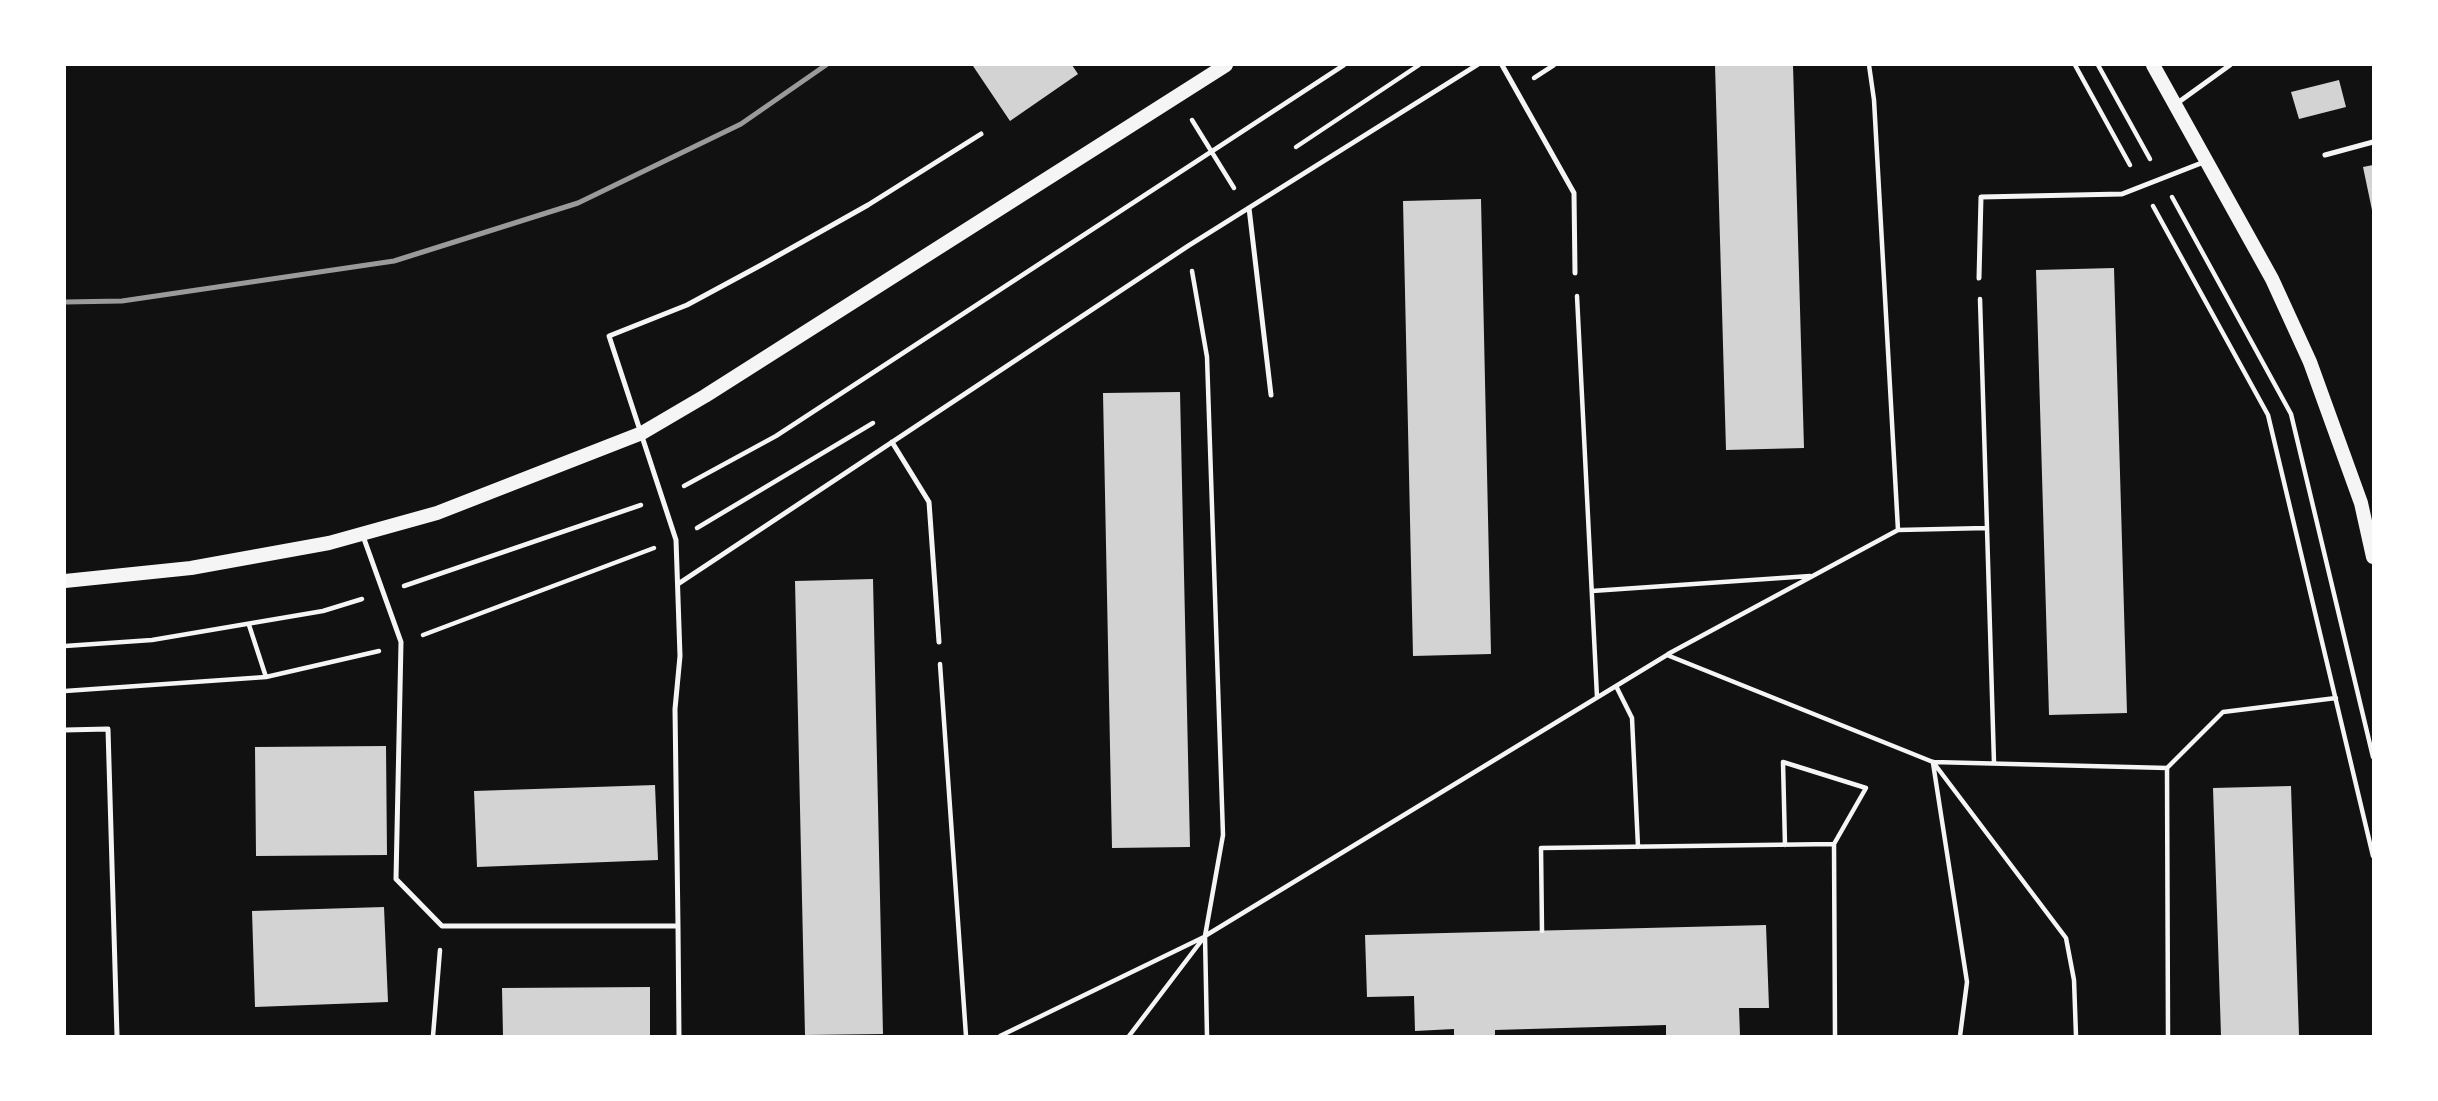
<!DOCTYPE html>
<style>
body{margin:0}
#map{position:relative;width:2438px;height:1101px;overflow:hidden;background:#111;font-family:Commissioner,sans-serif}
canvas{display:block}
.frame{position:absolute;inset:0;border:66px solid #fff;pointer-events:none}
</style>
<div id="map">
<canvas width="2438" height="1101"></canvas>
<div class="frame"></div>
</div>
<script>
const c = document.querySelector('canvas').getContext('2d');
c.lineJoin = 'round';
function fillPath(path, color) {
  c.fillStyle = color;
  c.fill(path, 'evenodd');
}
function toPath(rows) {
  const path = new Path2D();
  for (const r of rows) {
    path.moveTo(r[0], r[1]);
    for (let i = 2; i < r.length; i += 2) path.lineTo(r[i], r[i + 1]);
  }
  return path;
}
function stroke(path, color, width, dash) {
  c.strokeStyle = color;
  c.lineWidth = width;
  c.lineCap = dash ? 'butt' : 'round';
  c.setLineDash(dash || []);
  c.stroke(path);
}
const building = toPath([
 [975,65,1072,65,1078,74,1010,121,973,66],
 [1715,65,1793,65,1804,448,1726,450],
 [2339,80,2346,107,2299,119,2291,92],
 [2373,165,2373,210,2372,210,2363,167],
 [1481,199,1491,654,1413,656,1403,201],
 [2114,268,2127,713,2049,715,2036,270],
 [1180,392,1190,847,1112,848,1103,393],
 [873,579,883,1034,805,1035,795,581],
 [386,746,387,855,256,856,255,747],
 [655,785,658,860,477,867,474,791],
 [2291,786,2299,1036,2221,1036,2213,788],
 [384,907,388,1002,255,1007,252,911],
 [1766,925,1769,1008,1739,1008,1740,1036,1666,1036,1666,1025,1495,1030,1495,1036,1454,1036,1454,1029,1415,1031,1414,996,1367,997,1365,935],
 [650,987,650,1036,503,1036,502,988]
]);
const path = toPath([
 [2075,65,2130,165],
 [2098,65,2150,159],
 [1534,78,1554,65],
 [1192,120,1234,188],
 [1296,147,1419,65],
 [2172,197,2291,414,2373,757],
 [2153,206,2268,415,2373,856],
 [1577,296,1597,697],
 [684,486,776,436,1344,65],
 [697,528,873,423],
 [1987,528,1994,763],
 [1898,530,1987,528,1980,299],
 [404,586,641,505],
 [1592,591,1810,576],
 [249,625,266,677],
 [423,635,654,548],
 [65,646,152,640,323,611,362,599],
 [1668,654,1898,530,1874,100,1869,65],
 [940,664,966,1036],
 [1616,686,1632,718,1638,847],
 [65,691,266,677,379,651],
 [1933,762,2066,938,2074,980,2076,1036],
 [1933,763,1967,982,1960,1036],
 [1785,845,1783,762,1866,788,1834,844],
 [1542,931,1541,848,1834,844,1835,1036],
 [433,1036,440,950],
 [1000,1036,1204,937],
 [1129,1036,1205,936,1223,835,1207,357,1192,271],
 [1207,1036,1205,936,1667,655,1933,762,2167,768],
 [2168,1036,2167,768,2223,712,2336,698]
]);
const service = toPath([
 [1502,65,1574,193,1575,273],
 [2176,104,2230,65],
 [2325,155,2373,142],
 [1249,208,1271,395],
 [1979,278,1981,197,2122,194,2204,162],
 [892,442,929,502,939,642],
 [363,536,401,642,396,879,442,926,678,926,675,709,680,656,676,540,609,336,687,305,763,264,868,205,981,134],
 [678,584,1188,246,1477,65],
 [65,730,108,729,117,1036],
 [678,926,679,1036]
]);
const secondary = toPath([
 [2153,65,2272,279,2310,362,2361,503,2373,557],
 [65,581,191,568,329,543,437,513,642,433,705,396,1226,65]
]);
const rail = toPath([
 [65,302,122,301,394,261,578,203,741,124,826,65]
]);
fillPath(building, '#d3d3d3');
stroke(path, '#f5f5f5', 4.5);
stroke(service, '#f5f5f5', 5);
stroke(secondary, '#f5f5f5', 14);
stroke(rail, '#9a9a9a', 5);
</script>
